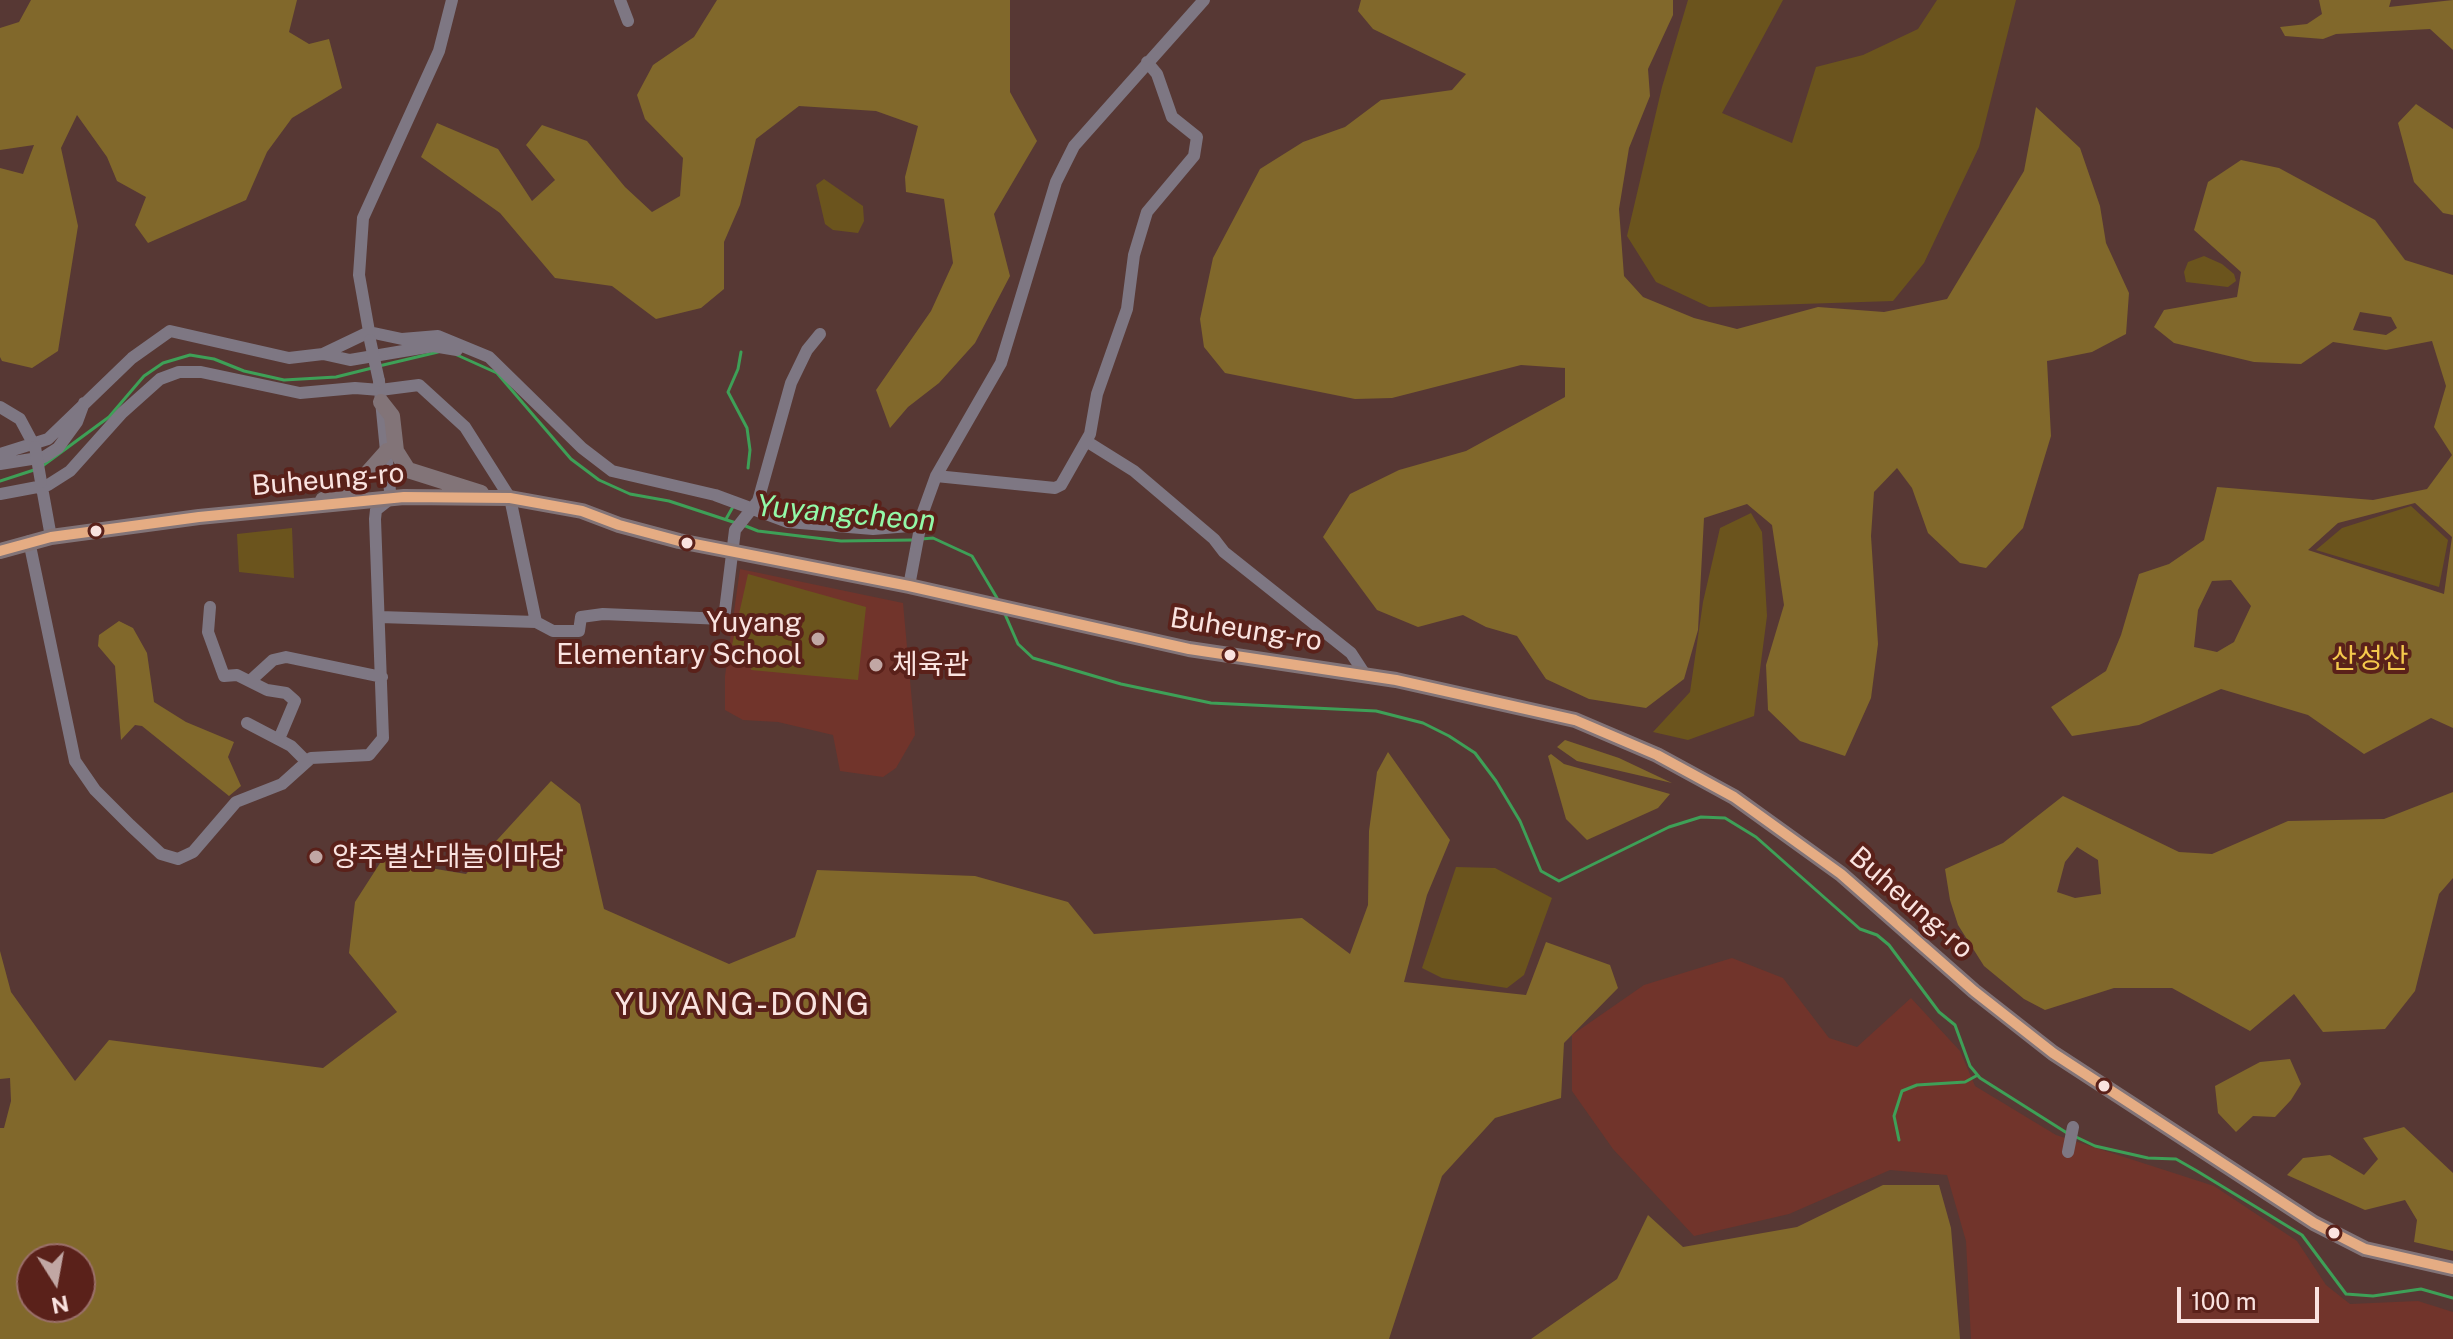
<!DOCTYPE html>
<meta charset="utf-8">
<style>
body{margin:0}
#map{position:relative;width:2453px;height:1339px;overflow:hidden;background:#573834;font-family:"Public Sans",sans-serif}
canvas{display:block}
.north{position:absolute;left:16px;top:1243px;width:80px;height:80px;box-sizing:border-box;background:#5a211a;border:2px solid #9a6f69;border-radius:50%;rotate:169deg;font-size:22px;font-weight:700;line-height:32px;text-align:center;color:#fae3e0}
.north::after{content:'';display:block;margin:auto;width:28px;height:36px;background:#c1a7a4;clip-path:polygon(50% 0,100% 100%,50% 72%,0 100%)}
.scale{position:absolute;left:2177px;top:1287px;width:142px;height:36px;box-sizing:border-box;border:4px solid #fae3e0;border-top:0;padding-left:10px;font-size:24px;line-height:28px;white-space:nowrap;color:#fae3e0;-webkit-text-stroke:6px #5a211a;paint-order:stroke}
</style>
<div id="map">
<canvas width="2453" height="1339"></canvas>
<div class="north">N</div>
<div class="scale">100 m</div>
</div>
<script>
const c = document.querySelector('canvas').getContext('2d');
c.lineJoin = 'round';
function fillPath(path, color) {
  c.fillStyle = color;
  c.fill(path, 'evenodd');
}
function toPath(rows) {
  const path = new Path2D();
  for (const r of rows) {
    path.moveTo(r[0], r[1]);
    for (let i = 2; i < r.length; i += 2) path.lineTo(r[i], r[i + 1]);
  }
  return path;
}
function stroke(path, color, width, dash) {
  c.strokeStyle = color;
  c.lineWidth = width;
  c.lineCap = dash ? 'butt' : 'round';
  c.setLineDash(dash || []);
  c.stroke(path);
}
function label(font, color, halo, rows, align = 'center') {
  c.font = font + ' "Public Sans","Noto Sans KR",sans-serif';
  c.lineWidth = 8;
  c.setLineDash([]);
  c.textBaseline = 'middle';
  c.strokeStyle = halo;
  c.fillStyle = color;
  for (const [text, x, y, turn = 0] of rows) {
    c.save();
    c.translate(x, y);
    c.rotate((+turn || 0) * Math.PI / 180);
    c.textAlign = isNaN(turn) ? turn : align;
    if (halo) c.strokeText(text, 0, 0);
    c.fillText(text, 0, 0);
    c.restore();
  }
}
const built = toPath([
 [740,569,903,603,915,735,896,768,883,777,840,771,833,735,778,722,743,720,725,710,725,676],
 [1732,958,1783,978,1829,1038,1857,1047,1911,998,1960,1051,1975,1086,2056,1135,2214,1186,2297,1241,2326,1285,2350,1304,2418,1301,2453,1312,2453,1339,1971,1339,1966,1241,1947,1175,1890,1170,1789,1214,1694,1236,1613,1149,1572,1091,1572,1035,1644,985]
]);
const green = toPath([
 [1688,0,1783,0,1722,113,1792,143,1816,67,1863,55,1918,29,1937,0,2016,0,1979,147,1924,263,1893,301,1709,307,1656,282,1627,236,1662,87],
 [824,179,863,206,864,221,858,233,833,230,825,224,816,185],
 [2204,256,2222,264,2234,274,2236,281,2228,287,2186,282,2184,272,2188,262],
 [2411,506,2448,540,2439,587,2316,550,2342,528],
 [1751,513,1762,532,1767,616,1754,716,1688,740,1653,732,1690,692,1703,602,1720,528],
 [292,528,294,578,239,572,237,534],
 [748,574,866,607,858,680,751,670,753,649,732,645],
 [1456,867,1495,868,1552,898,1524,975,1507,988,1442,978,1422,968]
]);
const forest = toPath([
 [31,0,297,0,289,32,309,44,329,39,342,88,292,118,267,152,246,200,148,243,135,225,146,197,117,181,107,157,77,115,61,148,78,226,58,351,32,368,2,361,0,357,0,168,23,174,34,145,0,150,0,28,19,22],
 [717,0,1010,0,1010,92,1037,141,994,214,1010,276,975,343,939,383,908,407,890,428,876,390,931,311,953,263,944,199,906,192,905,177,918,126,876,111,799,106,756,139,740,205,724,242,724,289,701,308,656,319,612,286,555,278,500,213,421,157,437,123,498,149,532,201,555,180,526,145,542,125,587,141,625,187,652,212,680,196,683,158,645,119,637,95,653,65,694,37],
 [1361,0,1673,0,1673,15,1648,69,1650,96,1629,148,1619,209,1624,276,1643,297,1694,318,1737,329,1818,307,1884,312,1947,299,2024,171,2036,107,2080,148,2100,206,2106,243,2129,293,2126,334,2092,352,2047,361,2051,436,2023,528,1986,568,1960,563,1928,533,1912,488,1897,468,1874,492,1871,536,1878,644,1871,698,1845,756,1800,741,1768,710,1766,665,1784,605,1772,525,1747,504,1704,518,1698,630,1684,679,1646,708,1589,699,1546,679,1517,636,1486,627,1463,615,1418,627,1377,610,1323,537,1350,494,1399,470,1466,451,1565,397,1565,368,1521,365,1392,398,1355,399,1225,373,1204,347,1200,319,1213,258,1260,169,1303,142,1345,127,1381,100,1452,90,1466,74,1373,29,1358,11],
 [2319,0,2391,0,2389,7,2453,0,2453,50,2430,29,2336,34,2323,39,2285,36,2280,27,2307,24,2322,14],
 [2416,104,2453,129,2453,215,2443,213,2414,182,2398,123],
 [2241,160,2279,168,2375,220,2405,260,2453,275,2453,728,2431,718,2364,754,2308,715,2221,689,2139,725,2072,736,2051,707,2106,671,2121,635,2139,574,2169,564,2204,540,2217,487,2373,500,2427,489,2452,455,2434,427,2446,386,2432,341,2386,350,2333,342,2301,364,2254,362,2174,343,2154,327,2164,310,2237,297,2241,272,2194,230,2208,182],
 [2360,312,2391,317,2397,328,2386,335,2353,330],
 [2415,503,2452,537,2444,594,2308,550,2338,523],
 [2231,580,2251,606,2234,642,2217,652,2194,647,2198,610,2212,581],
 [119,621,133,628,147,653,154,702,186,722,234,742,228,757,241,786,229,796,142,726,135,725,121,740,115,666,98,646,99,635],
 [1565,740,1619,758,1672,783,1577,761,1557,747],
 [1388,752,1450,840,1427,895,1404,982,1526,995,1546,942,1610,965,1618,988,1564,1043,1561,1098,1495,1118,1442,1176,1389,1339,0,1339,0,1128,4,1128,11,1101,10,1078,0,1079,0,951,11,992,75,1081,109,1040,323,1068,397,1012,349,953,355,902,382,860,466,874,551,781,580,804,604,909,729,964,795,937,817,870,975,876,1068,902,1094,934,1302,918,1350,954,1368,905,1369,831,1377,772],
 [32,1259,80,1259,80,1307,32,1307],
 [1551,754,1564,764,1670,794,1658,808,1587,840,1566,819,1548,756],
 [2453,792,2453,878,2439,894,2415,991,2385,1029,2323,1032,2294,994,2250,1031,2172,988,2114,988,2045,1010,2024,999,1984,966,1958,925,1950,900,1945,869,2003,843,2063,796,2179,852,2212,854,2288,821,2384,819],
 [2077,847,2098,860,2101,894,2075,898,2057,892,2065,862],
 [2290,1059,2301,1084,2291,1100,2275,1117,2253,1116,2236,1132,2218,1113,2215,1086,2260,1062],
 [2404,1127,2453,1173,2453,1251,2414,1242,2417,1220,2405,1200,2365,1210,2287,1175,2303,1158,2330,1155,2364,1175,2378,1159,2363,1138],
 [1883,1185,1939,1185,1951,1228,1960,1339,1531,1339,1617,1279,1648,1215,1683,1247,1797,1227]
]);
const stream = toPath([
 [741,352,738,369,728,392,747,428,750,450,748,468],
 [457,355,497,373,571,459,599,480,630,494,669,501,736,523],
 [379,366,438,352],
 [41,467,109,417,144,376,163,363,190,355,214,359,244,371,284,380,336,377,372,368],
 [0,481,34,470],
 [726,519,734,505],
 [743,525,758,531,841,541,913,540],
 [921,539,933,538,972,556,997,598],
 [1004,612,1018,644,1033,658,1121,684,1211,703,1376,711,1423,723,1449,736,1475,753,1496,781,1520,821,1541,871,1559,881,1669,827,1701,817,1725,818,1756,837,1860,929,1877,935,1889,945,1939,1012,1955,1025,1970,1066,1980,1078,2067,1133],
 [2074,1136,2095,1146,2148,1158,2176,1159,2197,1171,2302,1235,2346,1294,2373,1296,2421,1289,2453,1298],
 [1899,1140,1894,1116,1902,1091,1917,1085,1965,1082,1976,1076]
]);
const minor = toPath([
 [620,0,628,21],
 [370,337,359,275,363,218,439,51,452,0],
 [323,354,350,360,433,346,457,350],
 [0,407,20,419,35,447],
 [1086,441,1134,471,1214,539,1224,552,1351,653,1366,676],
 [0,454,48,439,132,358,170,331,289,358,323,354,369,332,402,339,438,336,489,357,582,448,612,471,715,495,788,522,873,529,921,525],
 [0,464,44,457,58,448,77,422,84,403],
 [936,476,1055,488,1061,485,1090,434,1097,394,1127,309,1134,255,1147,212,1194,156,1197,137,1172,117,1157,74,1147,62],
 [41,482,51,537],
 [0,494,48,485,70,471,122,413,160,379,179,372,201,372,300,393,355,388,380,390,419,385,465,427,510,498,536,622],
 [29,541,75,761,95,790,130,825,161,854,178,859,193,852,236,802,282,784,311,758,369,755,383,738,375,519,376,510,390,499,390,491,379,381],
 [909,586,923,512,936,476,1001,363,1056,182,1074,146,1204,0],
 [210,607,208,632,224,676,237,675,267,690,286,693,295,701,279,739],
 [380,617,536,622,553,631,579,631,581,617,603,614,724,619,735,530,758,501,791,383,807,350,820,334],
 [250,681,273,660,286,657,382,677],
 [247,723,291,746,306,761],
 [2068,1152,2073,1127]
]);
const major = toPath([
 [381,402,392,416,396,451,408,470,481,493],
 [323,500,355,487,387,451],
 [0,551,51,537,199,517,404,497,510,498,582,511,619,525,679,541,909,586,1189,649,1396,680,1575,720,1657,755,1734,797,1841,874,1974,991,2053,1053,2314,1223,2365,1249,2453,1269]
]);
const minorBridge = toPath([
 [370,340,379,381],
 [35,447,41,482]
]);
const bus1 = toPath([
 [0,551,51,537,199,517,404,497,510,498,582,511,619,525,679,541,909,586,1189,649,1396,680,1575,720,1657,755,1734,797,1841,874,1974,991,2053,1053,2314,1223,2365,1249,2453,1269]
]);
const markers = [
 [96,531,7,"#fae3e0"],
 [687,543,7,"#fae3e0"],
 [818,639,8,"#c1a7a4"],
 [1230,655,7,"#fae3e0"],
 [876,665,8,"#c1a7a4"],
 [316,857,8,"#c1a7a4"],
 [2104,1086,7,"#fae3e0"],
 [2334,1233,7,"#fae3e0"]
];
const streetNames = [
 ["Buheung-ro",328,480,-5],
 ["Buheung-ro",1246,630,9],
 ["Buheung-ro",1911,903,41]
];
const poiNames = [
 ["Yuyang",802,623,"right"],
 ["Elementary School",802,655,"right"],
 ["체육관",892,665],
 ["양주별산대놀이마당",332,857]
];
const parkNames = [
 ["산성산",2370,659]
];
const waterNames = [
 ["Yuyangcheon",846,514,5]
];
const quarterNames = [
 ["YUYANG-DONG",743,1005]
];
fillPath(built, '#71342b');
fillPath(green, '#6b541d');
fillPath(forest, '#81682b');
stroke(stream, '#3ea057', 3);
stroke(minor, '#7e7783', 12);
stroke(major, '#827478', 16);
stroke(minorBridge, '#7e7783', 12);
stroke(bus1, '#e5ac83', 10);
for (const [x, y, r, color] of markers) {
  const dot = new Path2D();
  dot.arc(x, y, r, 0, 2 * Math.PI);
  c.fillStyle = color;
  c.fill(dot);
  stroke(dot, '#5a211a', 3);
}
label('28px', '#fae3e0', '#5a211a', streetNames);
label('28px', '#fae3e0', '#5a211a', poiNames, 'left');
label('28px', '#f5c94c', '#5a211a', parkNames);
label('italic 30px', '#93f9a8', '#5a211a', waterNames);
c.letterSpacing = '2px';
label('32px', '#fae3e0', '#5a211a', quarterNames);
c.letterSpacing = '0px';
</script>
